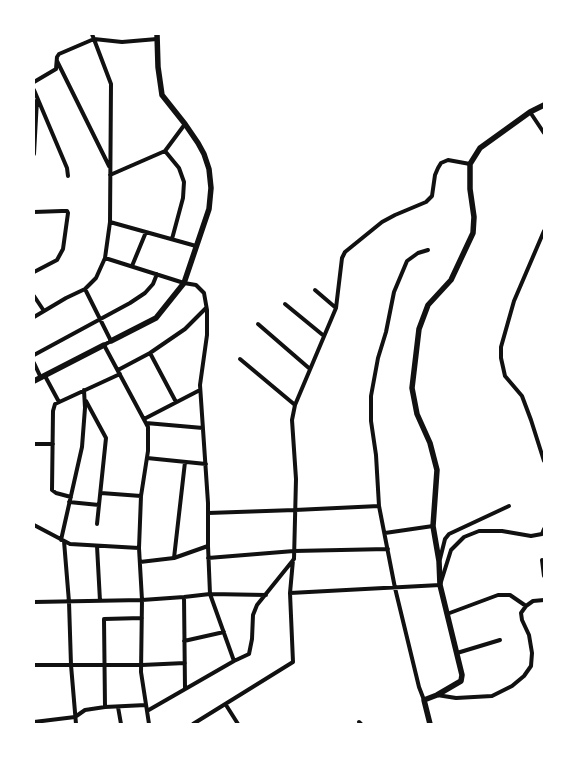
<!DOCTYPE html>
<style>
body{margin:0}
#map{position:relative;width:578px;height:758px;overflow:hidden;background:#fff;font-family:"Archivo Narrow",sans-serif}
canvas{display:block}
.frame{position:absolute;inset:0;border:35px solid #fff;pointer-events:none}
</style>
<div id="map">
<canvas width="578" height="758"></canvas>
<div class="frame"></div>
</div>
<script>
const c = document.querySelector('canvas').getContext('2d');
c.lineJoin = 'round';
function toPath(rows) {
  const path = new Path2D();
  for (const r of rows) {
    path.moveTo(r[0], r[1]);
    for (let i = 2; i < r.length; i += 2) path.lineTo(r[i], r[i + 1]);
  }
  return path;
}
function stroke(path, color, width, dash) {
  c.strokeStyle = color;
  c.lineWidth = width;
  c.lineCap = dash ? 'butt' : 'round';
  c.setLineDash(dash || []);
  c.stroke(path);
}
const minor = toPath([
 [57,61,109,166],
 [34,82,56,69,57,57,59,54,94,39,122,42,157,39],
 [34,90,67,168,68,176],
 [530,112,544,133],
 [34,154,37,100],
 [110,175,165,151],
 [34,212,62,211,67,211,68,213,63,249,57,260,34,272],
 [110,222,196,246],
 [544,231,514,301,501,347,501,358,505,376,522,396,531,420,544,461],
 [172,239,183,198,184,182,179,168,165,151,185,124],
 [105,258,184,283,196,285,204,293,207,310,207,335,200,385,208,503,208,546,210,594,234,661],
 [132,266,146,232],
 [85,289,111,341,104,345,148,427,148,451,141,496,139,548,142,600,141,672,149,724],
 [315,290,336,308],
 [34,296,44,311],
 [285,304,324,336],
 [34,317,66,298,85,289,96,278,105,258,110,222,111,84,92,34],
 [258,324,310,369],
 [150,353,176,402],
 [34,355,130,303,145,293,153,284,157,274],
 [240,359,295,405],
 [34,363,41,378],
 [118,370,150,353,185,329,206,308],
 [45,376,59,402],
 [86,401,106,438,97,524],
 [144,419,200,390],
 [146,423,203,428],
 [34,444,53,444],
 [147,458,206,464],
 [101,493,141,496],
 [71,497,56,493,52,490,53,411,55,404,120,374],
 [69,502,99,505],
 [208,513,295,510,379,506],
 [34,525,70,544,139,548],
 [385,533,433,526],
 [61,540,82,447,85,408,84,390],
 [64,541,69,602,71,665,76,724],
 [97,546,100,601],
 [174,558,185,462],
 [208,558,294,551,388,549],
 [440,559,445,539,449,534,509,506],
 [542,560,544,576],
 [140,562,174,558,208,546],
 [290,593,440,585,451,550,464,537,479,531,502,531,531,536,542,534,544,529],
 [184,597,185,689],
 [34,602,142,600,184,597,210,594,266,595],
 [447,614,498,595,510,595,526,606],
 [184,641,224,632],
 [457,653,500,640],
 [34,665,142,665,185,663],
 [437,695,456,698,492,696,512,686,524,676,531,666,532,653,529,635,522,620,521,613,526,606,533,601,544,600],
 [424,700,419,687,395,588,379,506,376,455,371,421,371,396,378,358,386,332,394,292,407,261,418,253,428,250],
 [226,705,238,724],
 [105,707,104,619,142,618],
 [118,707,121,724],
 [147,711,234,661,249,654,252,639,253,615,257,605,294,559,296,479,292,420,295,405,336,308,342,258,345,252,382,222,395,215,426,202,432,196,435,175,438,168,441,163,448,160,470,164],
 [34,722,75,717,85,710,105,707,146,705],
 [359,722,361,724],
 [193,724,293,662,290,593,293,560]
]);
const tertiary = toPath([
 [111,341,156,318,184,283,209,209,211,188,209,169,204,154,198,143,185,124,162,95,158,67,157,34],
 [34,381,104,345],
 [430,724,424,700,437,695,461,681,462,675,440,585,439,561,433,526,437,470,430,443,417,414,412,388,419,329,428,305,451,280,473,233,474,217,470,189,470,164,480,148,530,112,544,105]
]);
stroke(minor, '#111', 4);
stroke(tertiary, '#111', 5.5);
</script>
